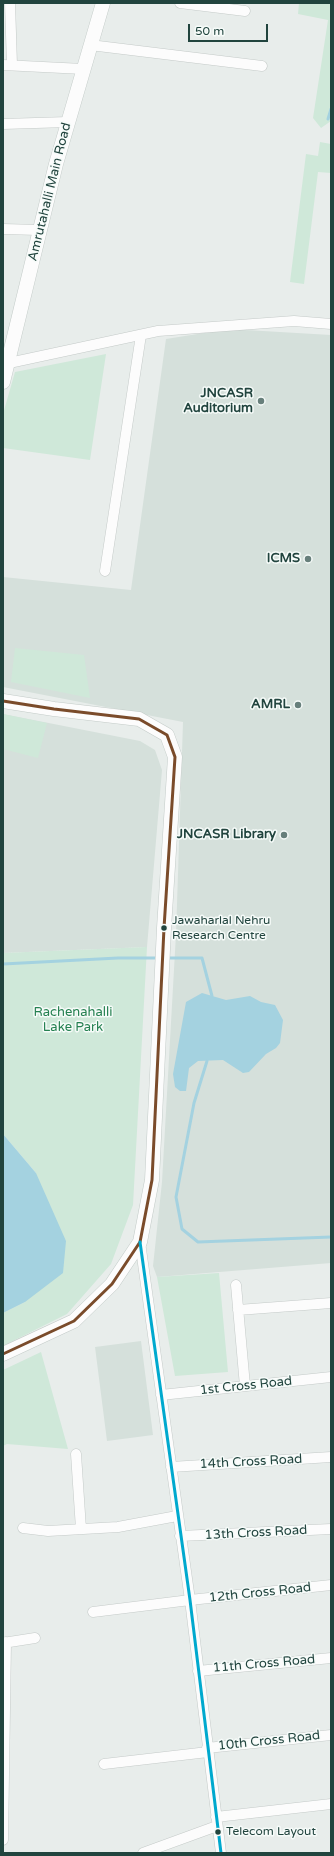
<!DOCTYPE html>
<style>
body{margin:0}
#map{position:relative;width:334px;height:1856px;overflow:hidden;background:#e8edeb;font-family:"Varela Round",sans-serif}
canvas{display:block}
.frame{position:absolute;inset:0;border:4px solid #21443e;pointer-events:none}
.scale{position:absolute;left:188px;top:24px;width:80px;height:18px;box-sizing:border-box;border:2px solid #21443e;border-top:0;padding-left:5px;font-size:12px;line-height:14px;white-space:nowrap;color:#21443e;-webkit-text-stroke:3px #f6fbf9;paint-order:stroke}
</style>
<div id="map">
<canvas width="334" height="1856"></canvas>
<div class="frame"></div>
<div class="scale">50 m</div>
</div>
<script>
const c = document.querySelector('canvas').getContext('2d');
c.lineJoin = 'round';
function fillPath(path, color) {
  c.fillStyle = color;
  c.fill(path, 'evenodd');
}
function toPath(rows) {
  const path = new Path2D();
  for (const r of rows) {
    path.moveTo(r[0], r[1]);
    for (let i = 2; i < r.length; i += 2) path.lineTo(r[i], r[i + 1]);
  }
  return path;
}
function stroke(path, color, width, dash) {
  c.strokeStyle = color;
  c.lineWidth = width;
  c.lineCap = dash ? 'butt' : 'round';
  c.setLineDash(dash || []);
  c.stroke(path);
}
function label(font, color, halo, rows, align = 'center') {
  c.font = font + ' "Varela Round",sans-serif';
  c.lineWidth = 3;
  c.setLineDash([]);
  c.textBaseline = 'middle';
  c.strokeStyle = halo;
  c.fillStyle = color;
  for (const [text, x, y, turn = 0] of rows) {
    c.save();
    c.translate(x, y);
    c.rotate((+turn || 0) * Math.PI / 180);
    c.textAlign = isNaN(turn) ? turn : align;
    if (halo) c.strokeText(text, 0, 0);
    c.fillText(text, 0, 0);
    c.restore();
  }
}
const built = toPath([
 [229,329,331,335,331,1263,157,1277,153,1266,162,1182,176,934,183,722,3,687,3,577,131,590,166,339],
 [3,714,140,741,155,750,162,770,147,947,3,953],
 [141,1341,153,1435,107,1441,95,1347]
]);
const green = toPath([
 [299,3,331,3,331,121,321,128,313,118,328,20,298,14],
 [320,142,331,144,331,173,318,172,304,284,290,282,306,154,318,156],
 [106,354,90,460,3,448,3,414,15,372],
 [15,648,84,655,90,698,11,682],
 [3,714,47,723,38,758,3,749],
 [147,947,133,1205,111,1264,67,1314,3,1346,3,1313,25,1302,36,1173,3,1134,3,953],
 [219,1273,228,1372,175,1376,157,1277],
 [41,1352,68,1449,7,1444,3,1446,3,1370]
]);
const water = toPath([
 [202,993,226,1000,250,996,261,1002,275,1005,283,1020,280,1043,276,1048,266,1054,249,1072,243,1073,223,1060,198,1061,189,1068,186,1091,180,1091,175,1087,173,1074,186,1002],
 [3,1134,36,1173,66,1241,63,1273,25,1302,3,1313]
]);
const stream = toPath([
 [328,119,331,109],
 [167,958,202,958,212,996],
 [3,964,118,958,160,958],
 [207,1061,194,1103,176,1197,182,1229,198,1242,331,1237]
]);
const street = toPath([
 [10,3,12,65],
 [180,3,245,11],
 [90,45,262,66],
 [3,65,83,69],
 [3,124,68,122],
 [3,229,39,230],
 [9,363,158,331,294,321,331,324],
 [105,571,141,335],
 [140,1242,190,1600,221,1853],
 [236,1285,245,1386],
 [238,1310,331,1303],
 [161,1395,331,1377],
 [76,1454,81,1529],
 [171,1467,331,1457],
 [23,1528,48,1531,118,1527,177,1516],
 [180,1536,331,1529],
 [93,1612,190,1600,331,1585],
 [3,1643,35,1638],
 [198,1671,331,1658],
 [207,1748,331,1735],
 [104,1764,208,1752],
 [216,1817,331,1804],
 [3,1840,6,1642],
 [143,1853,217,1826]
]);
const secondary = toPath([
 [3,382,56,164,103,3],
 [3,701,54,709,139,719,167,735,175,757,164,928,152,1180,140,1242,112,1284,74,1321,3,1354]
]);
const bus1 = toPath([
 [3,701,54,709,139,719,167,735,175,757,164,928,152,1180,140,1242,112,1284,74,1321,3,1354]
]);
const bus2 = toPath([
 [140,1242,190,1600,221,1853]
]);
const markers = [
 [261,401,4,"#677f7b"],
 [308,559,4,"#677f7b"],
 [298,705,4,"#677f7b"],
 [284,835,4,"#677f7b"],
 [164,928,3.5,"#21443e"],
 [218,1832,3.5,"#21443e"]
];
const busNames = [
 ["Jawaharlal Nehru",172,921],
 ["Research Centre",172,936],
 ["Telecom Layout",226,1832]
];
const streetNames = [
 ["Amrutahalli Main Road",50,192,-76],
 ["1st Cross Road",246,1386,-6],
 ["14th Cross Road",251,1462,-3],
 ["13th Cross Road",256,1533,-3],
 ["12th Cross Road",260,1593,-6],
 ["11th Cross Road",264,1664,-5],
 ["10th Cross Road",269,1741,-6]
];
const poiNames = [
 ["JNCASR",253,394],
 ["Auditorium",253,409],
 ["ICMS",300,559],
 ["AMRL",290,705],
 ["JNCASR Library",276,835]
];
const parkNames = [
 ["Rachenahalli",73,1013],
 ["Lake Park",73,1028]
];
fillPath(built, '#d5e0db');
fillPath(green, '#cfe8d9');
fillPath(water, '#a4d2e0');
stroke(stream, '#a4d2e0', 3);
stroke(street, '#c4cac8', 11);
stroke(secondary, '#c3cbc8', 15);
stroke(street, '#fcfcfc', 10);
stroke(secondary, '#fcfcfc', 14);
stroke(bus1, '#7a4b2a', 3);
stroke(bus2, '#00a9ce', 3);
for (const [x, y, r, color] of markers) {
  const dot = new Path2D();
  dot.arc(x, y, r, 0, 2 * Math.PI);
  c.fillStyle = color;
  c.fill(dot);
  stroke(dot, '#f6fbf9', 1.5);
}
label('12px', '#21443e', '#f6fbf9', busNames, 'left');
label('13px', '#21443e', '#f6fbf9', streetNames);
label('bold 13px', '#21443e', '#f6fbf9', poiNames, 'right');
label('13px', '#258151', '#f6fbf9', parkNames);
</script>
